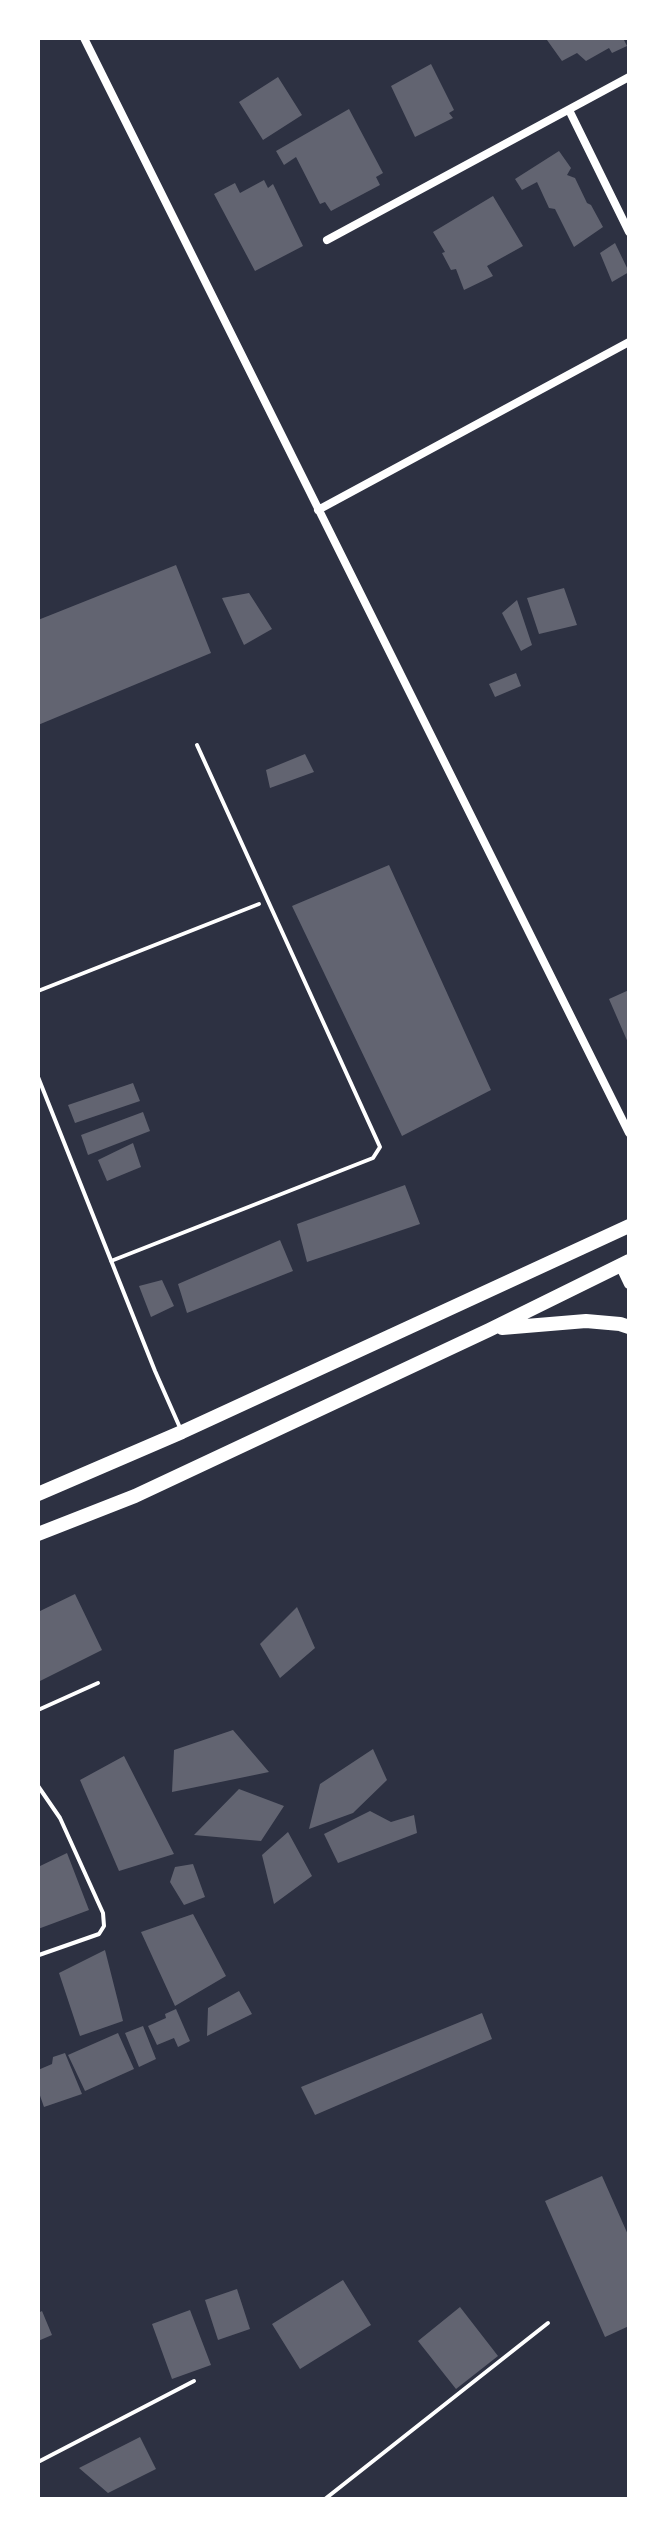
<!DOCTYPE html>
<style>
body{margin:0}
#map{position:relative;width:667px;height:2537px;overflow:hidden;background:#2d3142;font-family:"Work Sans",sans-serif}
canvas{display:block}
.frame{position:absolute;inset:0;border:40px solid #fff;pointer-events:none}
</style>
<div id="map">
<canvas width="667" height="2537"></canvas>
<div class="frame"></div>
</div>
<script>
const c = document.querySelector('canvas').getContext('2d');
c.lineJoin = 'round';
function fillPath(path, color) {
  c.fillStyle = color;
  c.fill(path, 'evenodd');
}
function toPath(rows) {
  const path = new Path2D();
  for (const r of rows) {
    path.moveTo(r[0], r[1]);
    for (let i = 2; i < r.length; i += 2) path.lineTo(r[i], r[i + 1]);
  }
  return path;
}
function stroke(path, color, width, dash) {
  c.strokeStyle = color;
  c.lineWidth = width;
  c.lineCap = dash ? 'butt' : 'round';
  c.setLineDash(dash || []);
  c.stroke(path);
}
const building = toPath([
 [550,38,623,38,627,46,612,53,609,48,586,61,577,53,562,61,547,40],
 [431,64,454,110,449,113,453,118,415,137,391,86],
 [278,77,302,115,263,140,239,102],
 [349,109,383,173,376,177,380,185,331,211,325,202,320,204,296,157,284,165,276,151],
 [559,151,571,168,567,175,575,178,587,203,591,205,603,227,574,247,555,209,549,208,537,182,522,190,515,179],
 [264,180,268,188,273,184,303,246,255,271,214,194,235,183,240,193],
 [493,196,523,246,487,266,493,276,464,290,456,269,451,270,442,253,445,252,433,232],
 [615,243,629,272,612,282,600,253],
 [176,565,211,653,38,725,38,620],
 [564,588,577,625,539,634,527,598],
 [249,593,272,629,244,645,222,598],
 [517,600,532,645,521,651,502,613],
 [516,673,521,686,495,697,489,684],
 [305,754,314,772,270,788,266,770],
 [389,865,491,1090,402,1136,292,906],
 [629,990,629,1045,609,999],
 [133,1083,140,1101,75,1123,68,1105],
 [143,1112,150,1131,88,1155,81,1135],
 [133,1143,141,1167,107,1181,98,1160],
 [405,1185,420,1224,307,1262,297,1224],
 [280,1240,293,1271,187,1313,178,1284],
 [162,1280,174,1306,151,1317,139,1286],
 [75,1594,102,1650,38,1682,38,1612],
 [297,1607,315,1648,280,1678,260,1644],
 [233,1730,269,1772,172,1792,174,1750],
 [373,1749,387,1780,353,1813,309,1829,320,1784],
 [124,1756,174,1854,119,1871,80,1780],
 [239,1789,284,1806,261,1841,194,1835],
 [370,1811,391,1822,414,1815,417,1833,338,1863,324,1834],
 [288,1832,312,1876,274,1904,262,1855],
 [67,1853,89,1910,38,1929,38,1867],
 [193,1864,205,1897,184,1905,170,1882,175,1867],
 [193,1914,226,1976,175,2006,141,1932],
 [105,1950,123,2021,80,2036,59,1973],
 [239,1991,252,2014,207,2036,208,2008],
 [176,2009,190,2041,178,2047,174,2038,157,2045,148,2026,166,2018,165,2014],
 [482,2013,492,2039,315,2115,301,2087],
 [143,2026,156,2059,139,2067,125,2033],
 [118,2033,134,2069,85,2091,68,2055],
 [65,2053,82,2094,44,2107,38,2090,38,2070,52,2064,53,2057],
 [602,2176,629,2237,629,2326,605,2337,545,2201],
 [343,2280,371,2325,300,2369,272,2324],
 [237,2289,250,2329,218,2340,205,2300],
 [460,2307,498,2356,456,2389,418,2341],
 [190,2310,211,2365,172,2379,152,2324],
 [42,2311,52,2335,38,2341,38,2313],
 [140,2437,156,2469,108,2493,79,2468]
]);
const path = toPath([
 [38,991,259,904]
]);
const service = toPath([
 [38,1077,155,1371,181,1430],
 [111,1261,373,1158,380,1147,197,745],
 [38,1710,98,1683],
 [38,1786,60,1818,103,1913,104,1926,99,1934,39,1955],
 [38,2462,194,2381],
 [325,2499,548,2323]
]);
const minor = toPath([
 [84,38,629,1133],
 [569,110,629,232],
 [327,240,629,77],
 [318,510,629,342]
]);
const tertiary = toPath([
 [620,1265,629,1284]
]);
const trunk = toPath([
 [502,1328,586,1321,620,1324,629,1327],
 [38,1494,182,1432,629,1226],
 [38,1534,135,1496,489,1330,629,1261]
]);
fillPath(building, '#626471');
stroke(path, '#fff', 4);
stroke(service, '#fff', 4);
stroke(minor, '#fff', 8);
stroke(tertiary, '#fff', 10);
stroke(trunk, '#fff', 14);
</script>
